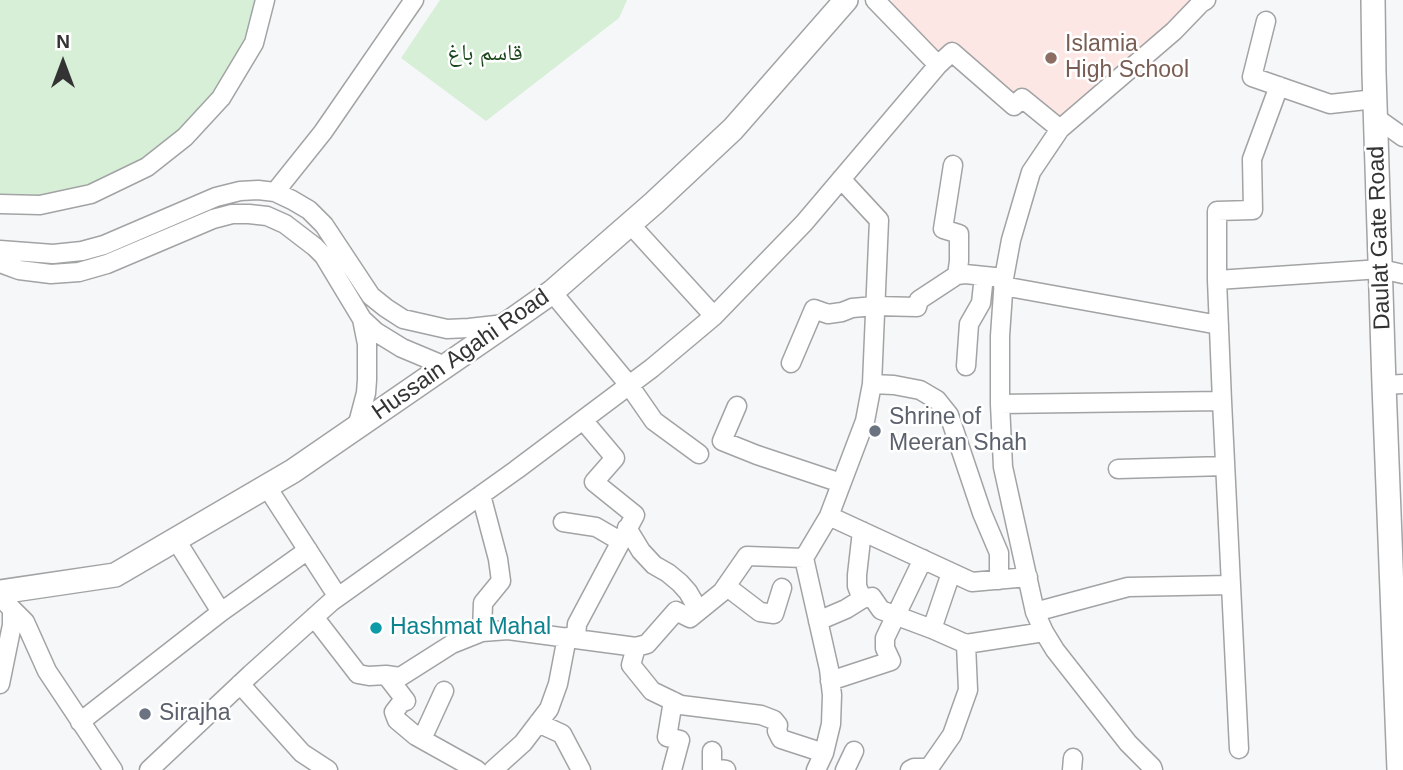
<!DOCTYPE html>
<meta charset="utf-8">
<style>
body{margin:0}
#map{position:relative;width:1403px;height:770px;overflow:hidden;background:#f5f7f8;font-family:Helvetica,sans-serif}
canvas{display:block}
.north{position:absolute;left:28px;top:28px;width:70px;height:70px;-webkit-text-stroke:5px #fff;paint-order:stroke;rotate:0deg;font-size:19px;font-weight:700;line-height:28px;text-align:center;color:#333334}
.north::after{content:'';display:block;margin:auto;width:24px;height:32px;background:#333334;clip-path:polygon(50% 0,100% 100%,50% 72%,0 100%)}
</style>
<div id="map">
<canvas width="1403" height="770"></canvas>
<div class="north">N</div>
</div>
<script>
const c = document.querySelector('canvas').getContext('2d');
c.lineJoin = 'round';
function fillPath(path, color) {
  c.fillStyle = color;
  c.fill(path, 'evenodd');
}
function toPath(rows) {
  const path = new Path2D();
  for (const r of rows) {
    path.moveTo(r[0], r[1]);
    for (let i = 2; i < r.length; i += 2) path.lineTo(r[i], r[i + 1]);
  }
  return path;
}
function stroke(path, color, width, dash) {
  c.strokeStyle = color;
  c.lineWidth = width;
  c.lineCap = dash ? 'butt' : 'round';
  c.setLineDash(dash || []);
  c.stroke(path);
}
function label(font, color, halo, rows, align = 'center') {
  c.font = font + ' Helvetica,"Noto Naskh Arabic",sans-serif';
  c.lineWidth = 5;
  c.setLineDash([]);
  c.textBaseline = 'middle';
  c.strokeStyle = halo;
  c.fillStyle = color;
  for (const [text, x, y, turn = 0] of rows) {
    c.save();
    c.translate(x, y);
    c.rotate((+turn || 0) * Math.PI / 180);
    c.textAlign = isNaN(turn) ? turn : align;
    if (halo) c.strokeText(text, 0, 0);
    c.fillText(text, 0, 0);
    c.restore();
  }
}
const education = toPath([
 [893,0,1198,0,1058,127,1014,106,952,52,938,65,884,8]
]);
const green = toPath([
 [0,0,260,0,231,73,192,123,143,162,86,189,25,201,0,200],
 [440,0,627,0,619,18,486,121,401,58]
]);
const minor = toPath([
 [875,0,938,65,952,52,1014,106,1022,98,1060,129],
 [1266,21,1252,77,1330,104,1375,99],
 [1375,117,1403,137],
 [953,165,943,229,959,234,959,261,957,275],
 [275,192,323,132,414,0],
 [0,204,40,205,91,194,147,167,185,137,221,98,254,43,265,0],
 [630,224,714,316],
 [0,250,53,254,82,251,104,245,216,197,240,191,258,190,275,192,292,200,309,210,324,225,371,296,386,308,403,319,447,329,469,328,505,324],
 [0,263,19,270,51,274,79,272,107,264,213,219,232,214,249,214,267,216,285,224,315,247,324,256,362,319,376,332,402,348,445,366],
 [1217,280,1381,269,1403,274],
 [1003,286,1219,325],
 [552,292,629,385,654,421,699,454],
 [791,363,814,309,828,314,842,312,852,308,875,306,917,307,919,300,957,275,965,274,1004,278],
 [966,366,969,324,981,303,984,276],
 [872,384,894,385,920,390,937,400,949,415,982,513,999,553,999,580],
 [1384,385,1403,384],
 [1000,404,1222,401],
 [737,406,722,441,757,455,841,483],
 [357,427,366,393,367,380,367,344,362,319],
 [1118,469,1225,466],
 [267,487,338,597],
 [481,495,498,559,501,581,483,603,482,632],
 [829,516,865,421,872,384,879,220,841,179],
 [563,522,596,527,620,541],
 [627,528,641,551,654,565,668,573,680,583,688,592,699,611],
 [176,540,221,612],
 [804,558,829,669,832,695,831,724,824,753,816,770],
 [726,586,760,612,774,614,782,588],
 [0,597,25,622,47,671,113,770],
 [862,599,857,586,857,575,862,531],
 [1035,612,1128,587,1231,585],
 [314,617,358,674,369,676,386,675,400,677,452,644,482,632,508,630,636,647],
 [818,621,846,609,862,599,872,597,881,610,932,629,966,644,1044,632],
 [932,629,951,573],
 [576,638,577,624,635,515,594,482,615,458,583,420],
 [386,675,406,701,401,703,394,712,397,720,416,736,477,770],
 [830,681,891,661,885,648,885,638,923,559],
 [0,684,12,625,12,609],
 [240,684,302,753,328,770],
 [80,722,221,612,308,550],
 [538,723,562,734,581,770],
 [422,739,444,691],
 [1239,749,1222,401,1217,280,1217,211,1253,210,1252,159,1279,86],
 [712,751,712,768,726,770],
 [824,753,781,739,777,731,778,725,774,720,761,715,681,705,652,691,631,665,636,647,647,644,676,611,690,618,722,592,747,556,804,558,829,516,972,582,1028,577],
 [149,770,251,674,331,602,516,470,652,368,714,316,804,223,938,65],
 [493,770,523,743,549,709,558,684,567,637],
 [672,770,680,740,667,737,673,701],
 [845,770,854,751],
 [910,770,914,768,929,768,952,735,968,690,966,644],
 [1072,770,1073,758],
 [1153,770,1152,767,1128,743,1055,650,1044,632,1035,612,1003,467,1000,404,1000,336,1004,278,1011,240,1031,172,1060,129,1174,31,1201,3,1206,0]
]);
const major = toPath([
 [1373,0,1374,73,1384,385,1399,770],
 [0,592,115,575,293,471,508,323,552,292,654,203,733,129,846,0]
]);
const markers = [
 [1051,58,7,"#8d6e63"],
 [875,431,7,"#6b7280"],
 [376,628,7,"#0f9aa8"],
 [145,714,7,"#6b7280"]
];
const educationNames = [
 ["Islamia",1065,45],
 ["High School",1065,71]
];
const parkNames = [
 ["قاسم باغ",485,54]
];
const streetNames = [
 ["Daulat Gate Road",1380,238,-92],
 ["Hussain Agahi Road",461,355,-35]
];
const worshipNames = [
 ["Shrine of",889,418],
 ["Meeran Shah",889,444],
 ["Sirajha",159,714]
];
const cultureNames = [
 ["Hashmat Mahal",390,628]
];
fillPath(education, '#fce7e5');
fillPath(green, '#d7eed7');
stroke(minor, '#a2a3a4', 21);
stroke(major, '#a2a3a4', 26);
stroke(minor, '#fff', 18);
stroke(major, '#fff', 23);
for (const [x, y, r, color] of markers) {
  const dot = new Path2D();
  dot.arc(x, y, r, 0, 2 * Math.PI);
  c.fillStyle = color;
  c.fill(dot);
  stroke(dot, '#fff', 2.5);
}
label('23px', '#785e54', '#fff', educationNames, 'left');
label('23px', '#19461b', '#fff', parkNames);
label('23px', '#333334', '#fff', streetNames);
label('23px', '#5b616d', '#fff', worshipNames, 'left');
label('23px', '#0d838f', '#fff', cultureNames, 'left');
</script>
